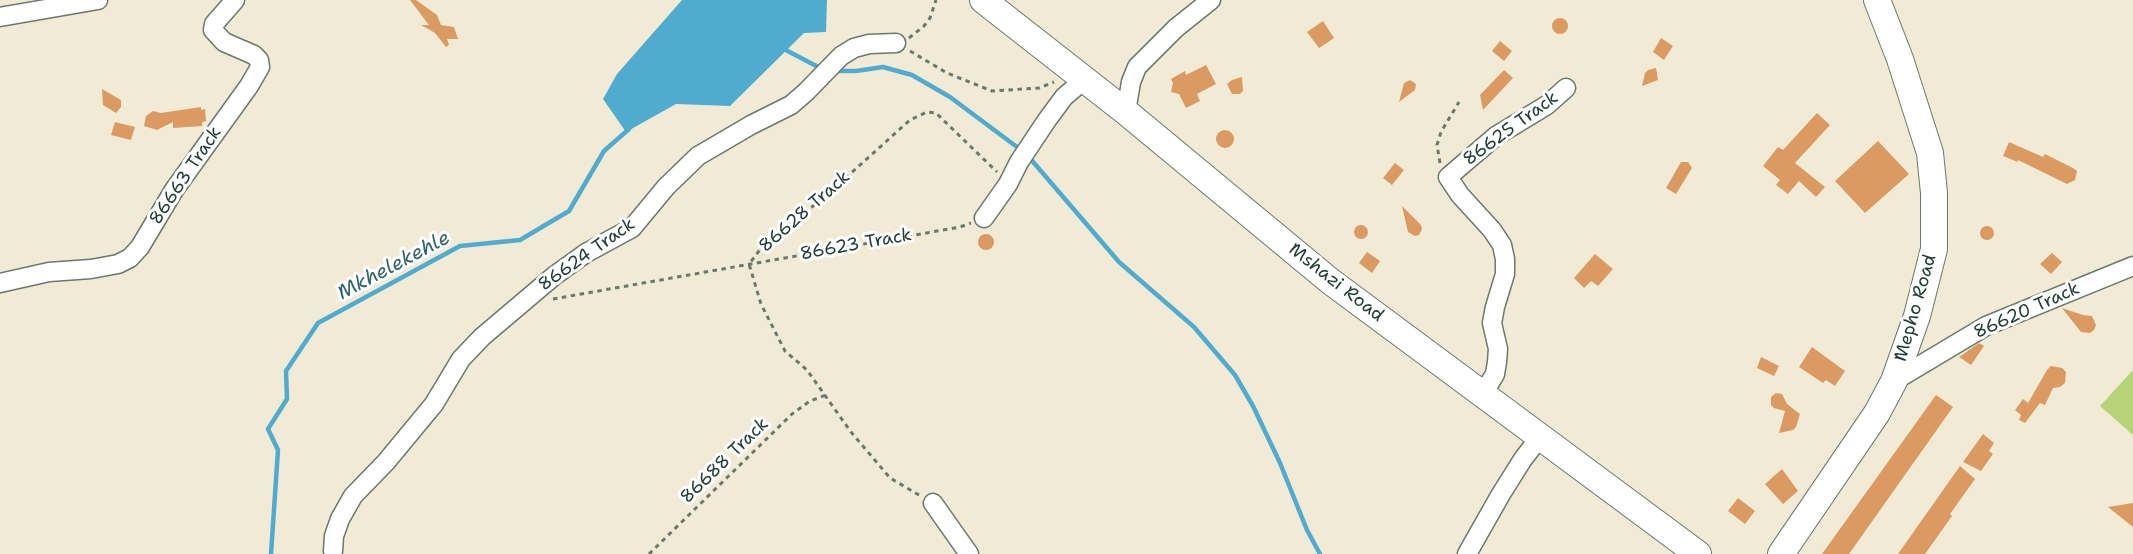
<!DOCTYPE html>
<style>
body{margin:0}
canvas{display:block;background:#f1ebd5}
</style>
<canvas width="2133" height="554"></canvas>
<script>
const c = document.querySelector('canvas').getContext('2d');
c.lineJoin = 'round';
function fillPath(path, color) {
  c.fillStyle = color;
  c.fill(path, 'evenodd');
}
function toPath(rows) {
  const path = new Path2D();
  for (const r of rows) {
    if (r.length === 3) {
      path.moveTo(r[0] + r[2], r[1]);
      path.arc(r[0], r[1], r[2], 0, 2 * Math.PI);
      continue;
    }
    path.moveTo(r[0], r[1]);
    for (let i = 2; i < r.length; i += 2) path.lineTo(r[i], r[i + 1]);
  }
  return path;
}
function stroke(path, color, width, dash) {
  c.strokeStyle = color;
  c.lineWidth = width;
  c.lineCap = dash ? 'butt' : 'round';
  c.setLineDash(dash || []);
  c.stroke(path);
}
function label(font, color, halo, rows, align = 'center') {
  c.font = font + ' "Shantell Sans",sans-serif';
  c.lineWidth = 6;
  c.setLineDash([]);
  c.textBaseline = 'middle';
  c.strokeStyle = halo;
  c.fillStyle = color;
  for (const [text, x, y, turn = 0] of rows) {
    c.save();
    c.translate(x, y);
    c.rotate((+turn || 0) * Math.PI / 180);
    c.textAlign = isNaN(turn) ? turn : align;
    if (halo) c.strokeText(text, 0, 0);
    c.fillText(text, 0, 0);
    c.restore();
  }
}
const green = toPath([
 [2133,370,2133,435,2100,406]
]);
const water = toPath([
 [682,0,827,0,826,32,804,33,730,106,676,104,626,132,603,99,617,74]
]);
const stream = toPath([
 [782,48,822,69],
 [833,71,856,71,883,67,912,75,950,97,1021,150],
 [1028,156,1119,262,1194,327,1235,375,1253,406,1280,463,1307,530,1320,554],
 [271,554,278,450,268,429,287,399,286,371,318,323,460,246,520,240,569,211,604,151,629,129]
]);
const building = toPath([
 [410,0,416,0,437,15,441,25,454,27,458,39,447,39,449,45,446,47,435,33,421,25,429,25],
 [1560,26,8],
 [1323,21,1334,38,1319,48,1307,32],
 [1661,38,1673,46,1664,60,1653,52],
 [1500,41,1512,51,1504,61,1492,51],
 [1206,65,1216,84,1197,94,1200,101,1186,108,1179,94,1171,92,1173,83,1171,79,1185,71,1186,75],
 [1656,68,1658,80,1642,86,1645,73,1648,70],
 [1504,70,1513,78,1483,110,1480,95],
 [1242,77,1243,91,1240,94,1232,94,1227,84,1232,80],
 [1410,80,1416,84,1415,90,1399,102,1404,83],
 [102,89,121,100,121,107,116,113,103,105],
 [201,107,201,110,205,109,206,121,202,122,202,126,173,128,173,122,157,130,144,126,146,116,153,111,161,113],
 [1817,113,1830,125,1795,163,1825,187,1816,197,1799,181,1788,194,1776,185,1780,180,1763,166,1778,147,1783,150],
 [115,122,135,127,131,140,111,135],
 [1225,139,9],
 [1878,141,1909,174,1865,213,1835,181],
 [2009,142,2043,157,2045,154,2073,168,2077,171,2075,180,2067,184,2018,160,2018,162,2003,156],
 [1681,162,1688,162,1692,168,1676,194,1666,188],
 [1395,163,1404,170,1392,185,1383,178],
 [1402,206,1421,225,1422,229,1419,235,1415,236,1408,232],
 [1361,232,7],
 [1987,233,7],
 [986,242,8],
 [1367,252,1380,261,1372,273,1359,263],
 [2052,253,2062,262,2051,274,2040,264],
 [1595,254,1613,269,1598,286,1591,281,1584,288,1574,278],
 [2062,308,2083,315,2092,316,2096,325,2094,330,2090,333,2081,332],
 [1979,343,1984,346,1971,365,1959,357],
 [1812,347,1845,371,1835,386,1826,380,1823,383,1799,367],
 [1761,357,1779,366,1774,376,1757,368],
 [2051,366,2062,368,2066,372,2065,383,2060,387,2053,388,2045,405,2040,403,2025,423,2019,420,2021,415,2015,410,2023,399,2028,403,2047,370],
 [1776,393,1782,394,1787,404,1800,414,1796,427,1793,430,1779,433,1785,411,1774,408,1771,405,1771,397],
 [1936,395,1953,407,1849,554,1822,554],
 [1983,434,1994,443,1989,451,1993,454,1981,471,1963,462],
 [1960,466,1975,479,1950,514,1952,516,1925,554,1898,554],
 [1782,469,1798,491,1783,504,1765,484],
 [1738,498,1755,511,1745,524,1728,511],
 [2133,503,2133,527,2108,507]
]);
const path = toPath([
 [909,38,924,26,930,18,936,0],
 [910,51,947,73,992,91,1039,88,1054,82],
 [1440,163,1437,145,1441,132,1459,102],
 [553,299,960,227,971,223],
 [919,495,890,478,851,432,807,370,785,351,761,304,749,264,759,251,830,192,910,120,927,112,936,113,997,172],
 [649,554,792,414,810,401,826,395]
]);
const street = toPath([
 [0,17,98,0],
 [1126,112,1131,82,1137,67,1176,28,1211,0],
 [984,218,1008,184,1019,162,1047,120,1064,97,1085,79],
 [0,283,49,272,91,269,118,264,130,258,140,247,174,190,249,86,260,67,259,60,254,55,224,42,213,30,214,24,235,0],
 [1894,381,1986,326,2133,266],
 [1483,394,1495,374,1497,362,1498,349,1492,323,1495,307,1505,274,1505,259,1502,245,1492,230,1460,195,1448,177,1496,136,1547,105,1566,88],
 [933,503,969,554],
 [333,551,334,536,340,519,353,496,386,462,434,404,461,359,482,337,554,276,586,253,632,228,666,187,698,156,751,125,791,105,806,92,841,56,854,48,869,44,896,43],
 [1467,554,1501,494,1523,459,1540,437]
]);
const secondary = toPath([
 [983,0,1126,112,1330,281,1698,554],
 [1781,554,1877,413,1894,381,1917,316,1934,249,1934,193,1930,153,1900,59,1877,0]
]);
const streetNames = [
 ["86625 Track",1511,129,-36],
 ["86663 Track",186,176,-56],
 ["86628 Track",805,212,-41],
 ["86623 Track",856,245,-10],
 ["86624 Track",587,255,-35],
 ["Mshazi Road",1336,283,38],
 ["Mepho Road",1916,308,-74],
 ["86620 Track",2027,311,-24],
 ["86688 Track",725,461,-44]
];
const waterNames = [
 ["Mkhelekehle",394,266,-28]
];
fillPath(green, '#b6d37a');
fillPath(water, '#50abce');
stroke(stream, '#50abce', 4.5);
fillPath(building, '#db9a61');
stroke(street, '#687a6c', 21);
stroke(secondary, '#687a6c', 28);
stroke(path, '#687a6c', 3, [4.5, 4.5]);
stroke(street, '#fff', 18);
stroke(secondary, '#fff', 26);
label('18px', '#1f3d34', '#fff', streetNames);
label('italic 20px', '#30646a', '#fff', waterNames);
</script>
